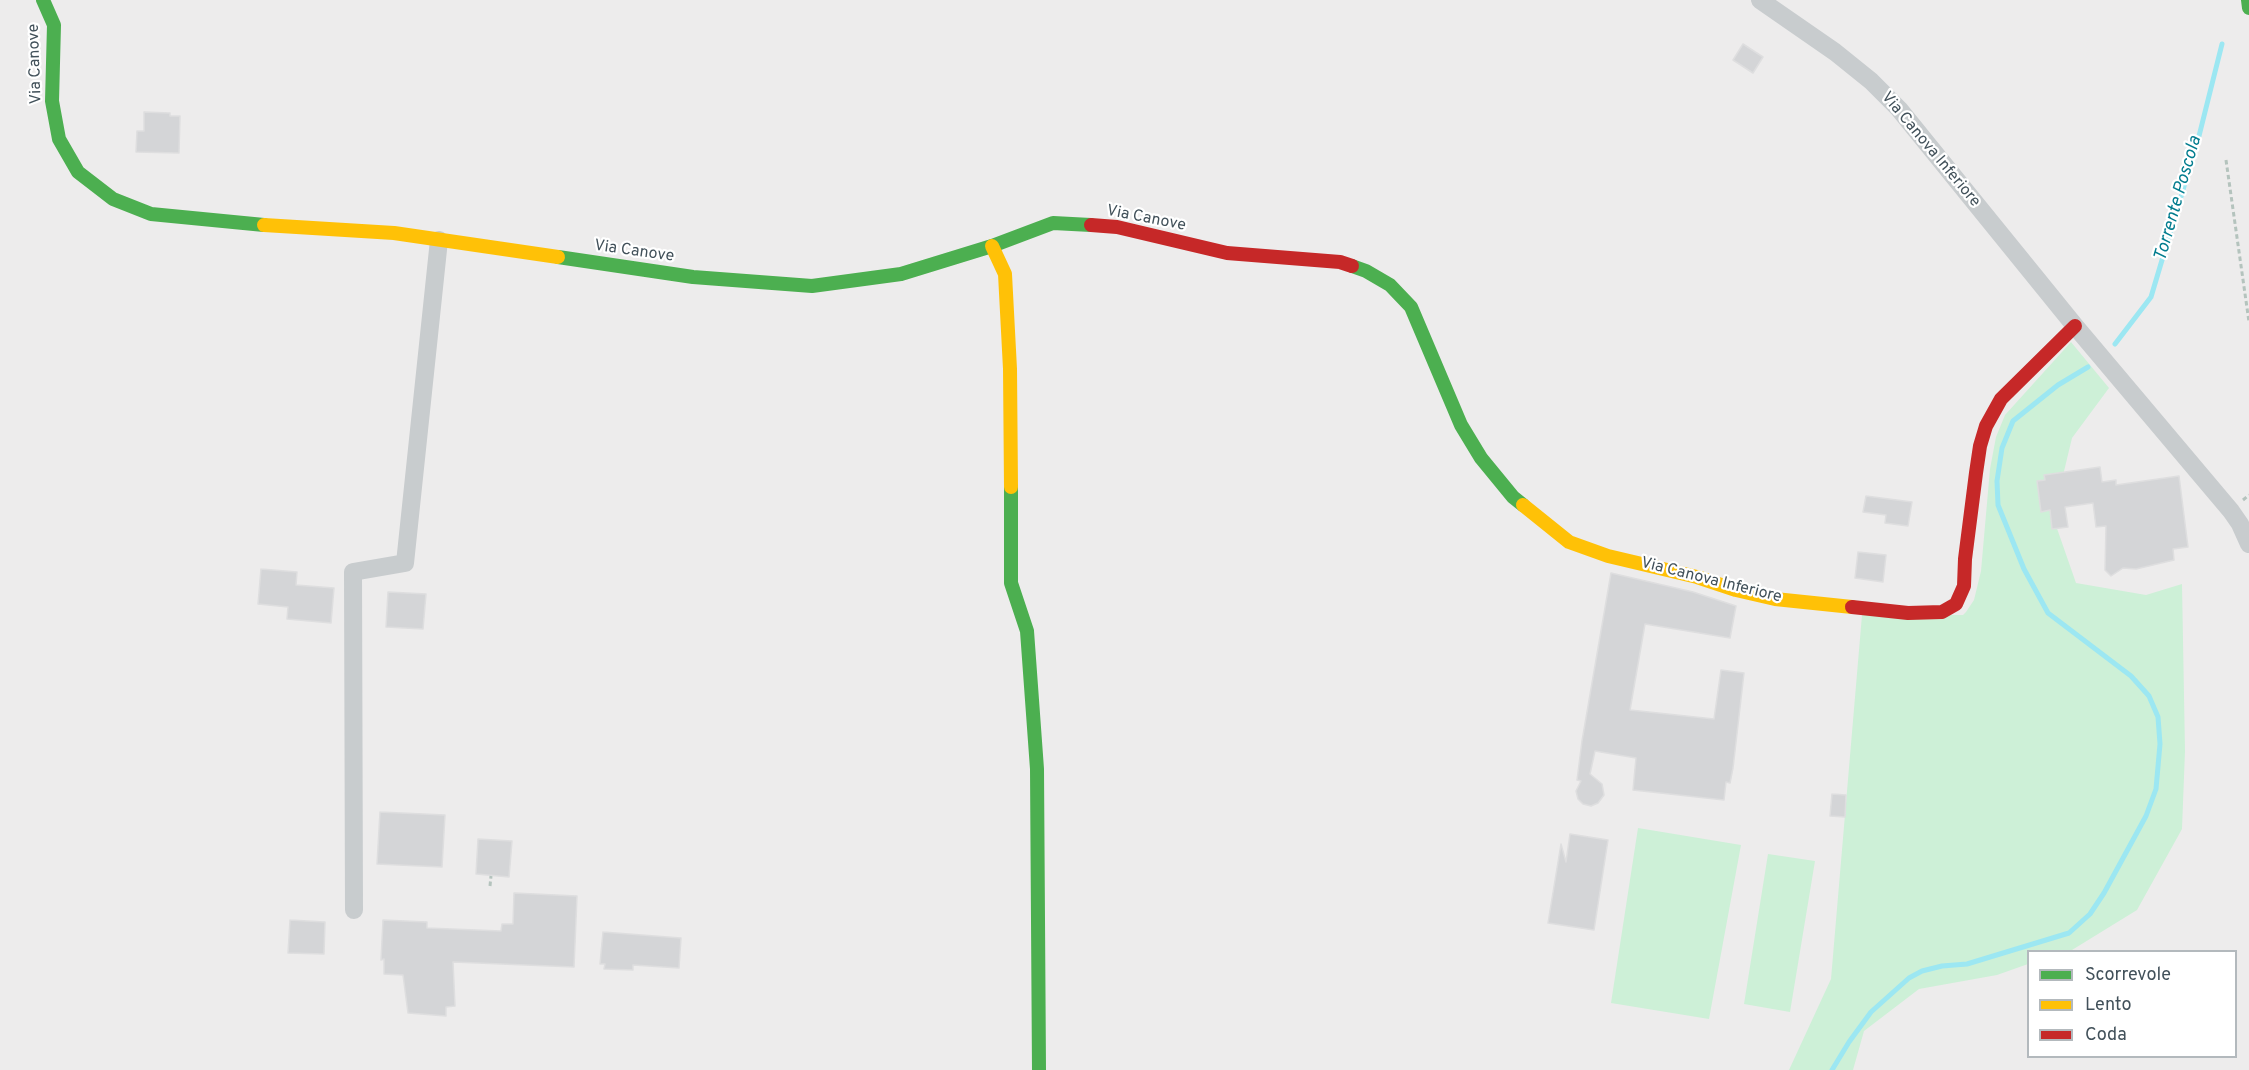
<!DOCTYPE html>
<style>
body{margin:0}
#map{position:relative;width:2249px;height:1070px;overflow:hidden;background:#edecec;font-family:Overpass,sans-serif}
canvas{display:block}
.legend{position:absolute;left:2027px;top:950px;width:210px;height:108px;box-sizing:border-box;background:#fff;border:2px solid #b3b9bd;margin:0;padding:8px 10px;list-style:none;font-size:18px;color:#42515a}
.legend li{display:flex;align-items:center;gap:12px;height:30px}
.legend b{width:30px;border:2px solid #b3b9bd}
</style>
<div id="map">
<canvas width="2249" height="1070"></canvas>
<ul class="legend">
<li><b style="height:8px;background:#4caf50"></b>Scorrevole</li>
<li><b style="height:8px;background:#ffc107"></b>Lento</li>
<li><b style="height:8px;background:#c62828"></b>Coda</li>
</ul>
</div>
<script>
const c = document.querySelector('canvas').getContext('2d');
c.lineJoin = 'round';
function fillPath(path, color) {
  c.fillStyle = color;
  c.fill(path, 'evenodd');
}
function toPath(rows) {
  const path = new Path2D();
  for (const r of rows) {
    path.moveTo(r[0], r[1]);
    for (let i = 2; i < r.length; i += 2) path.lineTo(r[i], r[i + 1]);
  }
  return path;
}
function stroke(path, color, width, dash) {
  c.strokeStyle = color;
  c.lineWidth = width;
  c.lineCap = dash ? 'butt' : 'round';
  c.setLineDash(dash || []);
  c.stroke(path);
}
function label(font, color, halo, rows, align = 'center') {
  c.font = font + ' Overpass,sans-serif';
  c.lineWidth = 4.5;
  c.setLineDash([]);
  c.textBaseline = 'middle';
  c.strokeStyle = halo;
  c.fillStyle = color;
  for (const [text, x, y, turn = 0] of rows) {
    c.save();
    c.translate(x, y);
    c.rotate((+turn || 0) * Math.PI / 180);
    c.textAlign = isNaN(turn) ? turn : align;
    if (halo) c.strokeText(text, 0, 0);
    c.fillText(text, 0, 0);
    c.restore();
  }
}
const green = toPath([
 [2071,342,2109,388,2072,438,2053,517,2076,583,2146,595,2182,584,2185,751,2182,829,2137,910,2072,950,2028,952,2028,964,1997,975,1919,989,1864,1031,1853,1070,1789,1070,1831,979,1862,615,1963,615,1966,612,1974,600,1981,571,1990,469,1996,437,2005,415],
 [1638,828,1741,845,1709,1019,1611,1003],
 [1768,854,1815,861,1790,1012,1744,1004]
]);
const stream = toPath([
 [2115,344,2151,297,2199,136,2222,44],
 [1832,1070,1849,1042,1871,1012,1909,978,1922,971,1942,966,1967,964,2069,933,2090,914,2104,893,2146,816,2156,789,2160,744,2158,717,2149,696,2131,676,2048,613,2024,569,1998,505,1997,481,2002,448,2013,421,2058,385,2088,367]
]);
const building = toPath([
 [1743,44,1763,57,1753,73,1733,60,1743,44],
 [144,112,170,113,170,116,180,116,179,153,136,152,137,131,144,131,144,112],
 [2100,467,2102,482,2116,480,2116,485,2179,476,2188,547,2173,549,2174,560,2136,569,2123,568,2111,576,2105,570,2106,526,2096,527,2093,503,2065,507,2068,527,2052,529,2050,510,2041,512,2037,481,2045,480,2044,475,2100,467],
 [1866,496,1912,502,1908,526,1885,523,1886,515,1863,512,1866,496],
 [1858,552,1886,555,1883,582,1855,578,1858,552],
 [261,569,297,572,296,585,334,588,331,623,287,619,288,607,258,604,261,569],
 [1611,573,1693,592,1736,606,1730,638,1645,624,1630,710,1714,719,1721,670,1744,673,1733,768,1730,783,1726,782,1724,800,1633,790,1636,758,1595,751,1590,774,1602,784,1604,795,1598,803,1591,806,1583,804,1578,799,1576,791,1581,781,1577,780,1582,741,1611,573],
 [388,592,426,594,423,629,386,627,388,592],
 [1832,794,1846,795,1845,817,1830,816,1832,794],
 [380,812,445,815,442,867,377,864,380,812],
 [1570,834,1608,840,1594,930,1548,923,1561,844,1566,862,1570,834],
 [478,839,512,841,509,877,476,874,478,839],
 [514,893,577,896,574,967,453,962,455,1006,446,1007,446,1016,408,1013,403,975,384,974,384,959,381,960,383,920,427,922,427,928,501,931,502,924,513,924,514,893],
 [290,920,325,922,324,954,288,953,290,920],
 [603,932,681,938,679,968,633,965,633,970,604,969,605,964,600,964,603,932]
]);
const path = toPath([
 [2226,160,2249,322],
 [2243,500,2249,495],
 [490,886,491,876]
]);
const street = toPath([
 [1760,0,1835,52,1871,81,1899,109,2075,326,2231,511,2240,524,2249,544],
 [354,910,353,572,405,563,439,240]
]);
const fast = toPath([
 [43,0,54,25,52,101,59,139,78,172,113,199,151,214,264,225],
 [2248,0,2249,8],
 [558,257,693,277,812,286,901,274,992,246,1053,223,1091,225],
 [1352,266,1366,271,1390,285,1411,307,1461,425,1481,458,1513,497,1523,505],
 [1011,487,1011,583,1027,631,1037,769,1039,1070]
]);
const slow = toPath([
 [264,225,394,233,558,257],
 [992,246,1005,274,1010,369,1011,487],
 [1523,505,1569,542,1608,556,1697,577,1736,590,1775,599,1852,607]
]);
const jam = toPath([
 [1091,225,1117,227,1227,253,1340,262,1352,266],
 [1852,607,1908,613,1942,612,1956,604,1964,586,1965,559,1976,473,1980,446,1986,426,2001,399,2075,326]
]);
const streetNames = [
 ["Via Canove",36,64,-92],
 ["Via Canova Inferiore",1930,150,50],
 ["Via Canove",1146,219,11],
 ["Via Canove",634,252,8],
 ["Via Canova Inferiore",1711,581,14]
];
const waterNames = [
 ["Torrente Poscola",2179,199,-74]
];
fillPath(green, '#cdf0d7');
stroke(stream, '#9ce7f2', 5);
fillPath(building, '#d4d5d7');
stroke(building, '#dededf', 1.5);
stroke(path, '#b4c3bd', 3, [4.5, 3]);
stroke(street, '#c8ccce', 18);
stroke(fast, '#4caf50', 14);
stroke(slow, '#ffc107', 14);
stroke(jam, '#c62828', 14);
label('16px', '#42515a', '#fff', streetNames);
label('italic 18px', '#037d8f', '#fff', waterNames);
</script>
